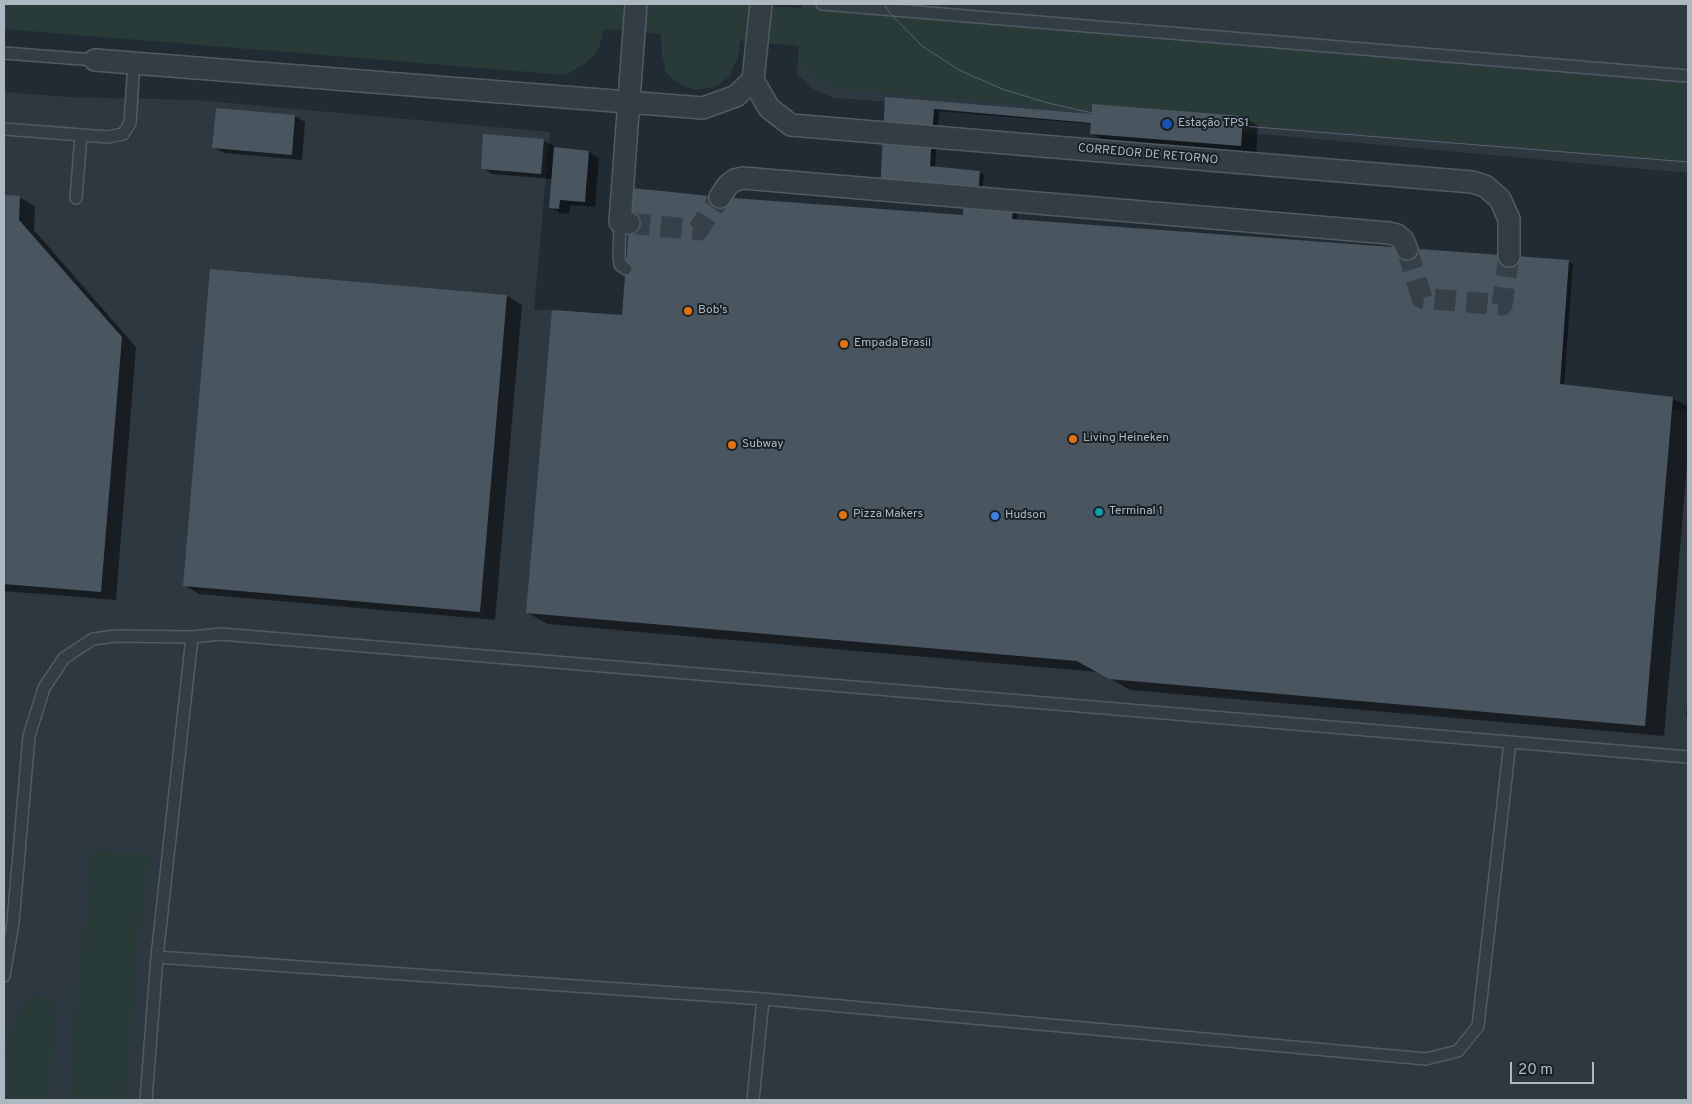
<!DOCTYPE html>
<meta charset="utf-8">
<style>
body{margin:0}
#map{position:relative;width:1692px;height:1104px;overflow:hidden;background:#202b33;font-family:Overpass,sans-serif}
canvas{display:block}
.frame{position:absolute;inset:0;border:5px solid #adb8c1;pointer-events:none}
.scale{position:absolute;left:1510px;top:1062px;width:84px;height:22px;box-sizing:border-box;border:2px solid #adb8c1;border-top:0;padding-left:6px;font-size:15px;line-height:18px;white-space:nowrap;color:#adb8c1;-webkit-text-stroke:4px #192128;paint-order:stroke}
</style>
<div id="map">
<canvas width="1692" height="1104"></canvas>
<div class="frame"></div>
<div class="scale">20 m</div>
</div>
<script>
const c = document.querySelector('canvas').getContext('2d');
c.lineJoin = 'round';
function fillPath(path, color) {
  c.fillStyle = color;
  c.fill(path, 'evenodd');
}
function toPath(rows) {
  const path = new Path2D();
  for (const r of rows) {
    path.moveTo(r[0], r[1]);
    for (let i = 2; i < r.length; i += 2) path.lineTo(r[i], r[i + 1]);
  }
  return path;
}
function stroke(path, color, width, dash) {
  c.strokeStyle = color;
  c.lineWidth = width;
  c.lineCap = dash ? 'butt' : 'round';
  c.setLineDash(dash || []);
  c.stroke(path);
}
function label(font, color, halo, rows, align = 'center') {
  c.font = font + ' Overpass,sans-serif';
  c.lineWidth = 4;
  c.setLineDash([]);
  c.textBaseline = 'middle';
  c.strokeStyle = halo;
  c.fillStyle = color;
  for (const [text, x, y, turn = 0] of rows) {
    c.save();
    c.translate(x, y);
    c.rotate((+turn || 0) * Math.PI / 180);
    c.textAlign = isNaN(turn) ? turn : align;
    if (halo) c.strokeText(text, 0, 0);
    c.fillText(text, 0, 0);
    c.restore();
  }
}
const airport = toPath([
 [802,4,1688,4,1688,173,975,108,834,98,813,89,796,73,798,62],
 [4,92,69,97,196,100,550,132,534,310,552,310,1560,384,1673,397,1672,410,1688,411,1688,1100,4,1100]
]);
const green = toPath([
 [4,4,749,4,1688,85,1688,161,842,89,812,76,798,62,799,46,740,41,738,58,729,77,715,87,695,90,678,83,666,73,662,54,661,34,604,29,599,48,594,55,586,63,566,75,4,29],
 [92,851,149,854,135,967,125,1100,68,1100,76,1005],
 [38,993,56,1006,48,1100,4,1100,4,1053,20,1009]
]);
const shadow = toPath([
 [886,99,1093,116,1094,106,1243,117,1258,126,1256,154,1107,142,1091,133,1092,124,939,111,935,168,979,172,984,175,982,197,1018,202,1017,221,1568,262,1573,264,1564,386,1672,398,1688,407,1688,455,1664,736,1130,690,1098,672,548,624,528,613,627,316,720,199,964,217,965,198,886,194],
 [295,116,305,122,302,160,224,153,213,147],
 [543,140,554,146,553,149,589,152,599,158,595,207,570,205,569,214,560,213,550,207,552,179,492,174,482,168],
 [4,196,19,197,35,206,34,230,136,347,116,600,4,591],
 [507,296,522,305,495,620,199,594,184,585],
 [1688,695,1688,717,1686,716]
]);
const building = toPath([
 [885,97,1092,114,1092,104,1243,116,1241,146,1090,134,1091,123,934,109,930,166,980,171,978,196,1014,198,1012,219,1569,260,1560,384,1673,397,1645,726,1109,679,1077,661,526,613,552,310,622,315,632,188,720,197,963,215,964,196,880,192],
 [216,108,295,115,292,155,212,148],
 [483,134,544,139,541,174,481,169],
 [554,147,589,151,585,202,560,200,559,209,549,208],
 [4,195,20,196,19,220,122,337,101,592,4,584],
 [210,269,507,295,480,612,183,586]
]);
const streetTunnel = toPath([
 [629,223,698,230,720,197],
 [1407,249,1422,298,1502,305,1509,256]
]);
const lane = toPath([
 [822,4,1688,76],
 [4,53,95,60],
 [4,129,108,137,123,134,130,123,134,63],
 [76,198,81,135],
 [620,222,619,256,620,265,626,269],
 [157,957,763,999,1426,1059,1458,1051,1478,1026,1510,742,1688,757],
 [4,976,13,923,29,736,44,688,64,658,93,639,116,636,192,637],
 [146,1100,157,957,192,637,221,634,1510,742],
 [753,1100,763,999]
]);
const street = toPath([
 [95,60,703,108,736,96,753,80,761,4],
 [753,80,769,108,791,125,1472,182,1485,186,1500,199,1509,219,1509,256],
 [720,197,728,185,735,180,743,178,1389,233,1397,235,1403,240,1407,249],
 [629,223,620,222,636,4]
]);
const tram = toPath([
 [884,4,890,13,922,46,959,70,1002,89,1048,103,1092,113],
 [1243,126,1688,162]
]);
const markers = [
 [1167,124,6,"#1a4fb4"],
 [688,311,5,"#e8710a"],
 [844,344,5,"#e8710a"],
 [1073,439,5,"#e8710a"],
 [732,445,5,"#e8710a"],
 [1099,512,5,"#0f9aa8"],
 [843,515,5,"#e8710a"],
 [995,516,5,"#3f7fe0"]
];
const poiNames = [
 ["Estação TPS1",1178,124],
 ["Bob's",698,311],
 ["Empada Brasil",854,344],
 ["Living Heineken",1083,439],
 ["Subway",742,445],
 ["Terminal 1",1109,512],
 ["Pizza Makers",853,515],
 ["Hudson",1005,516]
];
const streetNames = [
 ["CORREDOR DE RETORNO",1148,155,5]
];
fillPath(airport, '#2e3840');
fillPath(green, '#283b38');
fillPath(shadow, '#0007');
fillPath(building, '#49565f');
stroke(streetTunnel, '#354048', 21, [21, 11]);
stroke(lane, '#515b62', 14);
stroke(street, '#515b62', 24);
stroke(lane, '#333d44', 11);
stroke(street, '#333d44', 21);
stroke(tram, '#58636d', 1);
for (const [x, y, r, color] of markers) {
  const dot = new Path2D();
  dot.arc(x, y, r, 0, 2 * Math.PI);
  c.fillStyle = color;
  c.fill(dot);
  stroke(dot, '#192128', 2);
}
label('12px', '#adb8c1', '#192128', poiNames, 'left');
label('12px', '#adb8c1', '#192128', streetNames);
</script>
